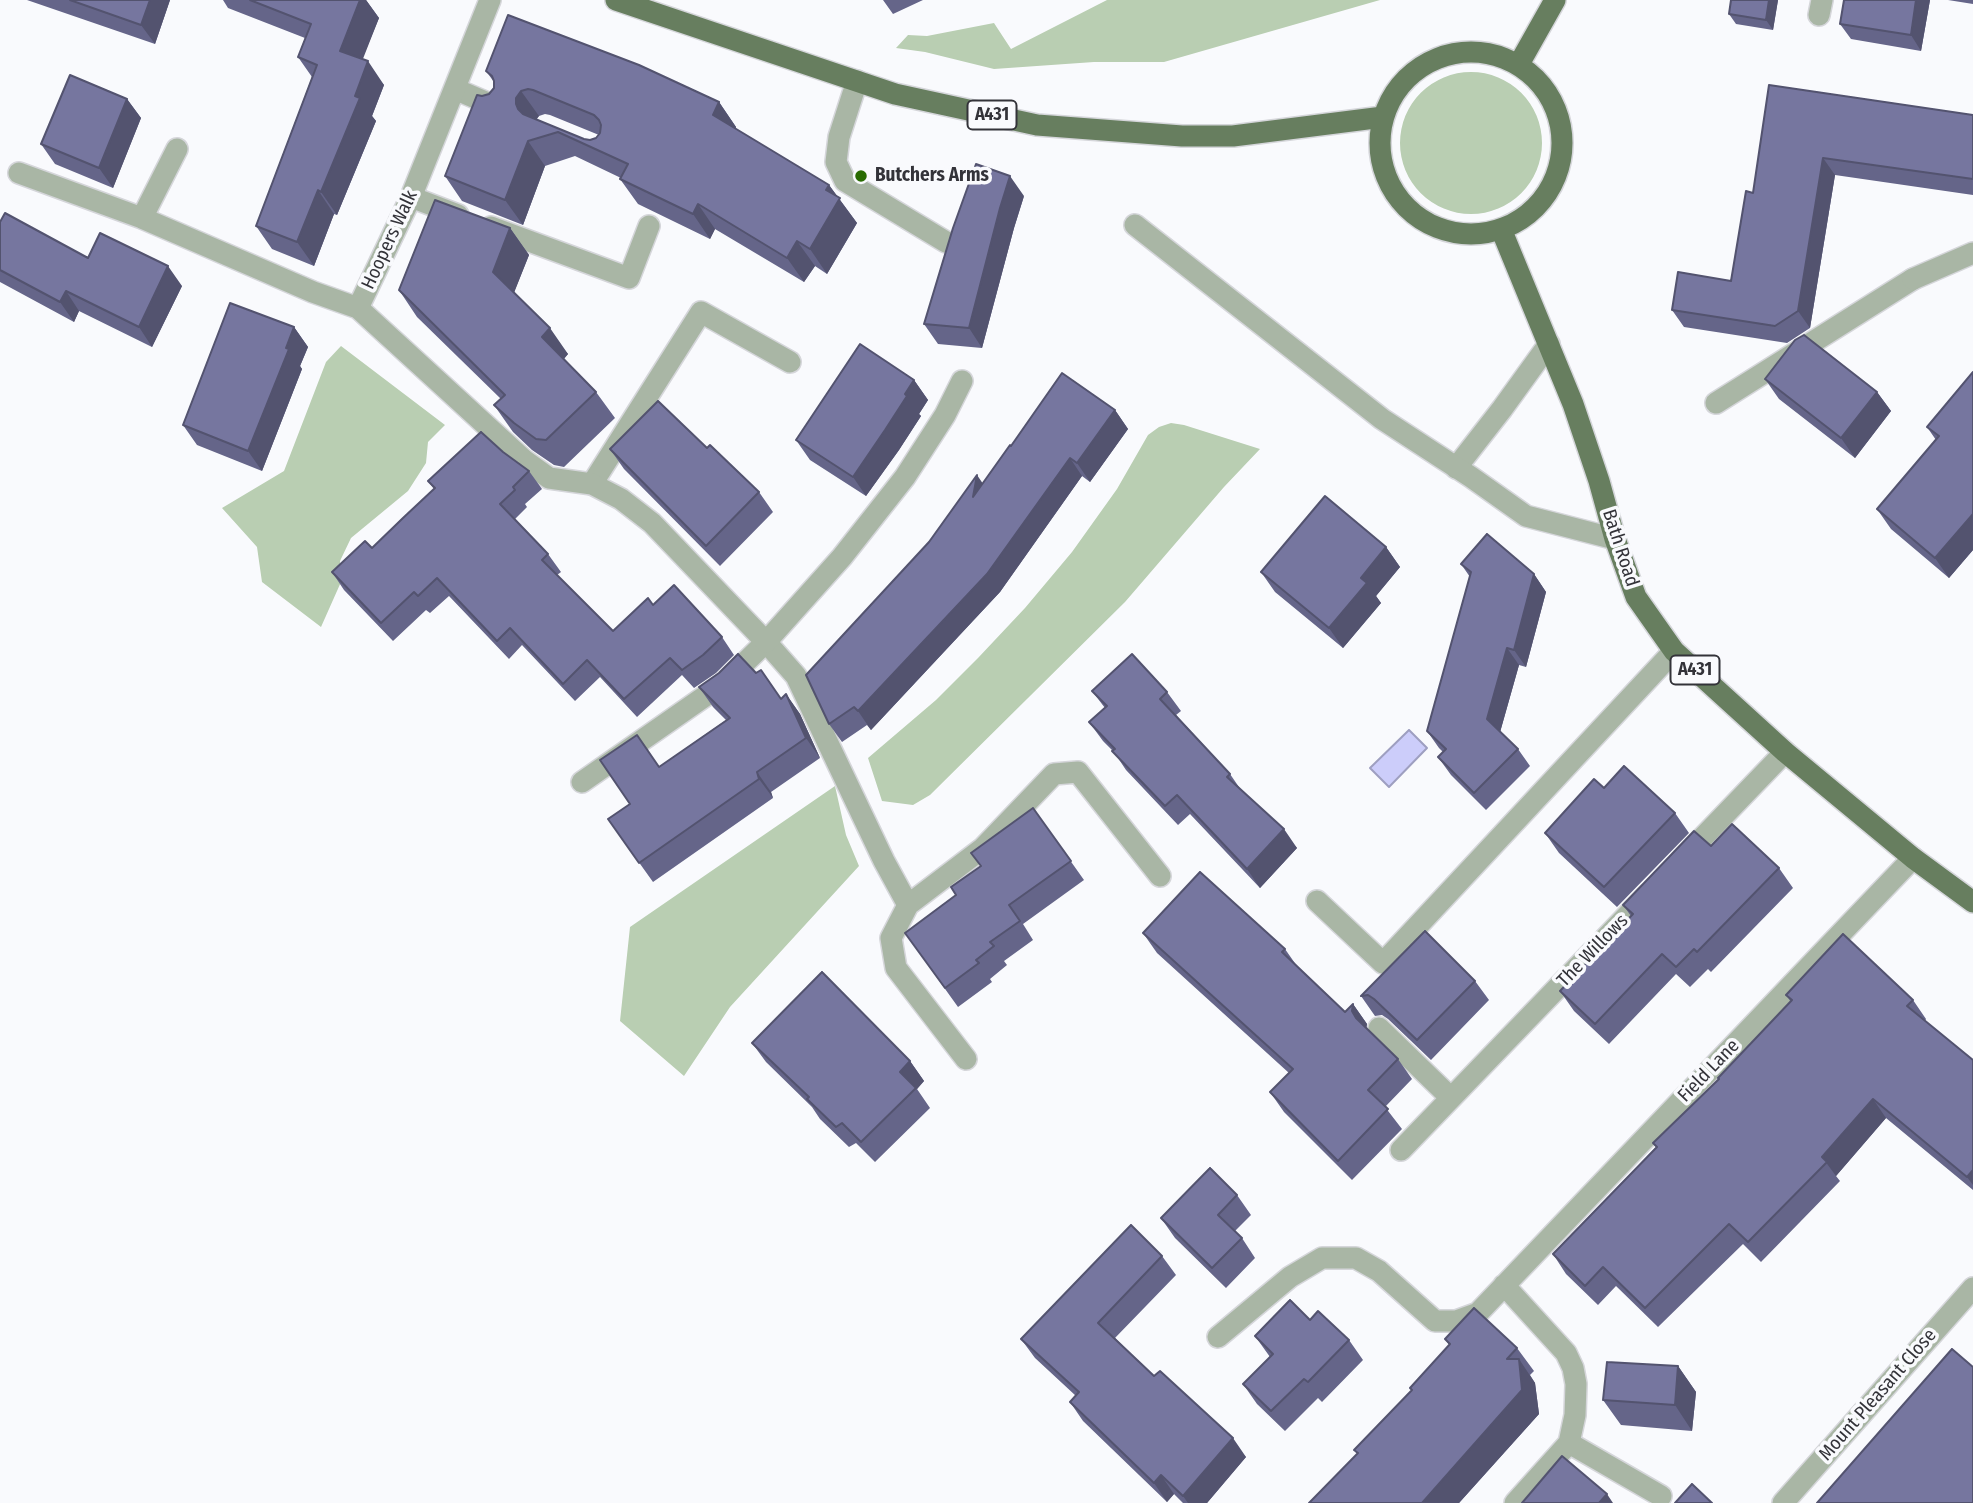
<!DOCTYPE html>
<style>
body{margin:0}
canvas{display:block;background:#f9fafd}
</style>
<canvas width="1973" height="1503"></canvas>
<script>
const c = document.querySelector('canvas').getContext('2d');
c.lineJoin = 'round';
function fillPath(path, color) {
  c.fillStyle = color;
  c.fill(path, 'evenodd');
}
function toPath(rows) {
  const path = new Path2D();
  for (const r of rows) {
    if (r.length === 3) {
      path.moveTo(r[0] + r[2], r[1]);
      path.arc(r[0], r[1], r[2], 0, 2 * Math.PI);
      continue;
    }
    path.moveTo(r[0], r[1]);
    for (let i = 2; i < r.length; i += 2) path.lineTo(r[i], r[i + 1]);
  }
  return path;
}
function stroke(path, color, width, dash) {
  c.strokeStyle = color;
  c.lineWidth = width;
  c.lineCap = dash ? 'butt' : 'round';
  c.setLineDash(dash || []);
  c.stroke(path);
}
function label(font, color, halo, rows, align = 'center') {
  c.font = font + ' "Fira Sans Condensed",sans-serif';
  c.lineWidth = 7;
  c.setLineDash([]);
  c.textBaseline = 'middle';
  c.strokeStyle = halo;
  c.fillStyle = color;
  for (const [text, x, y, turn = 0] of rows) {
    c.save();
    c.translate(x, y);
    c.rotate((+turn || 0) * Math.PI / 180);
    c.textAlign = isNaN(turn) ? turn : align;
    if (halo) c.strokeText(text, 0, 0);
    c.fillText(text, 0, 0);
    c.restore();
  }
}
const green = toPath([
 [1107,0,1380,0,1164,62,1094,62,994,69,925,52,896,48,908,35,927,36,994,23,1011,49],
 [1471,143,71],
 [341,346,445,425,428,442,426,463,408,491,351,538,340,561,341,582,321,627,262,582,257,547,222,508,284,471,326,362],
 [1171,423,1184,425,1260,449,1224,487,1125,602,930,795,913,805,882,801,868,758,936,700,978,658,1025,608,1072,552,1117,489,1148,435,1159,427],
 [835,786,846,835,859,866,730,1007,684,1076,620,1021,630,927]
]);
const water = toPath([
 [1409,730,1427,748,1389,787,1370,768,1409,730]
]);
const lane = toPath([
 [1819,15,1822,0],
 [857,81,839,137,836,162,845,181,946,242],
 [455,89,499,108],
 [411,197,458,215],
 [491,227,629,278,649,226],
 [1716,403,1913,279],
 [1456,468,1502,409,1549,344],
 [592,484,701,312,790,362],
 [582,782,724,683,766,642,796,676,884,861,908,905,891,938,896,968,966,1059],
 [1317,901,1383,963,1674,651],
 [908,905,983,848,1054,774,1078,772,1160,876]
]);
const street = toPath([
 [177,149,142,218,313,292,358,308,411,197,490,0],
 [19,173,142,218],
 [1135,225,1382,419,1471,477,1526,516,1615,539],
 [1913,279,1973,253],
 [358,308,524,460,549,478,592,484,621,499,652,523,766,642,842,557,905,477,945,415,962,381],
 [1682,859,1785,752],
 [1379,1028,1451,1098],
 [1401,1150,1647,895],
 [1504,1285,1566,1353,1573,1368,1576,1384,1575,1415,1569,1443,1515,1503],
 [1218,1337,1290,1277,1322,1258,1356,1258,1379,1271,1435,1321,1456,1321,1478,1313,1913,858],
 [1569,1443,1661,1496],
 [1783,1503,1973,1288]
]);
const primary = toPath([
 [616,0,895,94,1037,125,1182,136,1233,136,1383,117],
 [1471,143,91],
 [1519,64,1555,0],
 [1501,229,1573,404,1599,481,1615,539,1636,597,1674,651,1785,752,1913,858,1973,902]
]);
const wall = toPath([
 [27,0,170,0,155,44],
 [223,0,366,0,379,18,362,59,384,85,372,116,376,121,337,215,334,214,314,266,272,249,256,226,312,77,298,57,305,38,228,8],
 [883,0,923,0,893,14],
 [1778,0,1773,30,1736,24,1729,14],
 [1930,0,1921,51,1851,39,1840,24],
 [1948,0,1973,0,1973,4],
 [486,71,719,102,736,127,736,129,829,185,857,223,827,274,815,266,804,282,715,229,710,239,638,204,620,179,621,178,575,156,545,166,523,225,462,201,445,176,482,96,489,94,494,88,494,82],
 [545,114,550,115,599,135,596,138,590,140,584,139,536,119,539,116],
 [1769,85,1973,115,1973,195,1835,175,1810,328,1787,343,1684,327,1672,310,1731,281,1753,193],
 [127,99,141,118,113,188,55,164,41,144],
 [1024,196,1014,228,982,348,938,344,924,324],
 [0,222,88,258,182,286,152,347,79,311,74,322,0,282],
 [510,228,529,255,514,292,568,354,564,359,596,392,615,418,564,467,554,465,532,450,513,432,494,405,501,399,417,317,399,290],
 [294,327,308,347,300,366,302,369,262,471,197,445,183,425],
 [1973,372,1973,550,1949,578,1891,529,1877,509,1936,440,1927,427],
 [1765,379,1877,392,1891,411,1855,458,1779,399],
 [914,380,928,400,919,414,921,416,899,450,866,496,810,460,796,440],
 [1115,410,1128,429,1090,482,1082,476,1000,592,871,730,867,725,842,742,829,724,983,483,1011,446],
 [707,448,759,492,773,512,720,566,624,469,610,449],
 [503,452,529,471,542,489,525,504,527,507,515,519,548,554,561,572,557,575,613,631,653,605,722,637,734,655,716,673,694,688,682,675,637,717,600,677,575,701,522,645,509,659,449,596,430,613,426,610,393,641,344,590,332,572,372,548,434,489,428,481],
 [1386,547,1400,567,1376,596,1381,603,1343,648,1275,592,1261,572],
 [1461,564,1534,574,1546,592,1526,667,1519,665,1500,732,1518,749,1530,766,1486,810,1451,775,1438,757,1443,752,1439,748,1427,731,1470,577],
 [756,673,781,699,786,694,800,714,820,758,771,792,773,798,653,882,608,819,630,804,659,767,726,720,713,707,699,687],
 [1092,691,1167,692,1181,711,1176,715,1230,774,1241,790,1297,848,1260,888,1190,814,1178,825,1126,770,1114,752,1103,741,1089,722,1105,708],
 [1604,788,1675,813,1689,833,1617,907,1559,853,1545,833],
 [1033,808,1084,880,1023,924,1033,940,1004,961,1007,965,990,979,992,982,958,1007,905,933,956,895,981,866],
 [1711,846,1779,868,1793,888,1711,972,1708,969,1690,987,1676,974,1609,1044,1574,1011,1560,991,1631,916,1623,905],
 [1143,933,1285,949,1299,969,1345,1012,1353,1004,1367,1024,1366,1028,1398,1059,1412,1079,1385,1107,1402,1129,1352,1180,1284,1112,1270,1092,1289,1073,1157,953],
 [1475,981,1489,1000,1431,1060,1388,1019,1382,1015,1375,1016,1361,996],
 [1786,995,1913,1000,1926,1019,1925,1021,1973,1060,1973,1190,1886,1118,1836,1176,1840,1181,1761,1262,1743,1244,1658,1327,1616,1286,1598,1305,1566,1274,1553,1254,1656,1147,1653,1143,1719,1079,1791,1002],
 [752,1043,910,1061,924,1081,917,1089,930,1108,875,1162,856,1143,849,1147,820,1119,812,1107,766,1062],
 [1237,1195,1251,1215,1235,1231,1242,1238,1255,1258,1226,1288,1175,1238,1161,1218],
 [1162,1256,1176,1275,1115,1338,1154,1376,1246,1457,1207,1503,1183,1503,1174,1494,1167,1502,1083,1421,1070,1402,1076,1396,1035,1358,1021,1339],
 [1310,1320,1349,1340,1363,1360,1322,1402,1318,1398,1285,1431,1257,1404,1243,1384,1270,1357,1255,1336],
 [1445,1339,1517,1348,1534,1371,1530,1375,1535,1383,1539,1414,1459,1503,1309,1503,1357,1454,1354,1450,1412,1390,1449,1345],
 [1678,1366,1696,1392,1692,1431,1621,1425,1603,1400]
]);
const shadedWall = toPath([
 [150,0,170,0,155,44,141,25],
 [351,0,366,0,379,18,357,74,340,51],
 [1769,0,1778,0,1773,30,1766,20],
 [1916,0,1930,0,1921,51,1911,35],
 [368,61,384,85,372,116,376,121,337,215,321,192,355,96],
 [521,91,539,116,534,123,518,109,516,104,516,98],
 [127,99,141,118,113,188,99,168],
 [719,102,736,127,730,140,713,115],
 [528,141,545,166,523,225,505,200],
 [1823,158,1835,175,1810,328,1798,311],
 [1010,176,1024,196,1014,228,982,348,969,328,1000,208],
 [829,185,857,223,827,274,810,249,826,190],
 [318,190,334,214,314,266,297,242],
 [698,204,715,229,710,239,693,214],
 [510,228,529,255,512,298,493,272],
 [797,241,815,266,804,282,787,258],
 [168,266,182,286,152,347,139,327],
 [66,291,79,311,74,322,60,302],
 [294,327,308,347,300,366,302,369,262,471,248,451],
 [550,328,568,354,560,363,542,337],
 [914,380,928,400,919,414,921,416,899,450,866,496,853,477],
 [1877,392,1891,411,1855,458,1841,438],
 [1115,410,1128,429,1090,482,1077,463],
 [1070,458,1082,476,1000,592,871,730,858,711],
 [977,475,990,494,973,497],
 [1973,514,1973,550,1949,578,1935,558],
 [1386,547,1400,567,1376,596,1381,603,1343,648,1329,628,1361,578],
 [1534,574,1546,592,1526,667,1514,650],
 [1507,648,1519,665,1499,736,1487,719],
 [786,694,800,714,820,758,806,738],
 [757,772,771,792,773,798,759,779],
 [1284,829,1297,848,1260,888,1247,869],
 [1353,1004,1367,1024,1366,1031,1352,1011],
 [910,1061,924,1081,917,1089,900,1072],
 [1873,1099,1886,1118,1836,1176,1822,1157],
 [1973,1170,1973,1185,1967,1177],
 [1519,1359,1535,1383,1539,1414,1459,1503,1422,1503],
 [1678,1366,1696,1392,1692,1431,1675,1405],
 [1233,1438,1246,1457,1207,1503,1188,1503,1183,1496],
 [1161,1475,1174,1494,1167,1502,1154,1483],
 [1607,1494,1613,1503,1599,1503]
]);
const building = toPath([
 [70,0,150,0,141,25,70,0],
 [250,0,360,0,340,51,368,61,355,96,360,98,321,192,318,190,297,242,256,226,317,65,298,57,311,24,250,0],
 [1731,0,1769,0,1766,20,1729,14,1731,0],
 [1844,0,1916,0,1911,35,1840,24,1844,0],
 [508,15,639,65,719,102,713,115,829,185,826,190,840,198,810,249,797,241,787,258,698,204,693,214,620,179,628,164,558,132,528,141,505,200,445,176,477,95,482,96,489,94,494,88,494,81,492,76,486,71,508,15],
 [528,89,533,90,594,115,599,120,601,125,600,133,596,138,590,140,584,139,523,114,518,109,516,104,516,98,521,91,528,89],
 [70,75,127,99,99,168,41,144,70,75],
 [1769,85,1973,115,1973,179,1823,158,1798,311,1775,326,1672,310,1678,272,1731,281,1746,191,1753,193,1769,85],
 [976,164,1010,176,1000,208,969,328,924,324,953,228,976,164],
 [435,200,510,228,493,272,550,328,542,337,596,392,546,440,536,439,514,423,494,405,505,395,399,290,435,200],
 [5,213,88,258,100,233,168,266,139,327,66,291,60,302,0,270,0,222,5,213],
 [230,303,294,327,286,348,289,349,248,451,183,425,230,303],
 [1804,335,1877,392,1841,438,1765,379,1795,340,1804,335],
 [860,344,914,380,905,394,907,396,885,430,853,477,796,440,860,344],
 [1973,372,1973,514,1935,558,1877,509,1939,436,1927,427,1973,372],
 [1062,373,1115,410,1077,463,1070,458,987,574,858,711,854,707,829,724,806,675,929,542,977,475,973,497,1010,445,1011,446,1062,373],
 [658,401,707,448,710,445,759,492,706,546,610,449,658,401],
 [481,432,503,452,529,471,513,487,515,490,500,504,548,554,542,560,613,631,648,598,653,605,674,585,722,637,703,655,682,670,670,658,624,699,587,660,563,684,510,628,497,641,437,578,418,596,414,592,381,623,332,572,365,541,372,548,403,518,435,488,428,481,481,432],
 [1325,496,1386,547,1361,578,1367,583,1329,628,1261,572,1325,496],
 [1487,534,1534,574,1514,650,1507,648,1487,719,1518,749,1474,793,1438,757,1446,749,1427,731,1471,572,1461,564,1487,534],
 [738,654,756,673,761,670,781,699,786,694,806,738,757,772,759,779,639,863,608,819,630,804,600,760,637,735,659,767,730,718,699,687,719,673,738,654],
 [1132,654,1167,692,1160,699,1230,774,1227,777,1284,829,1247,869,1177,795,1165,806,1112,751,1115,749,1089,722,1107,706,1092,691,1132,654],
 [1624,766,1675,813,1604,887,1545,833,1594,779,1604,788,1624,766],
 [1033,808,1071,861,1009,905,1020,921,990,942,994,946,976,960,979,963,945,988,905,933,956,895,951,887,981,866,971,853,1033,808],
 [1732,824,1779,868,1697,952,1694,949,1676,967,1662,954,1595,1024,1560,991,1633,914,1623,905,1694,831,1711,846,1732,824],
 [1200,872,1285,949,1282,952,1345,1012,1353,1004,1352,1011,1356,1018,1398,1059,1368,1090,1388,1109,1338,1161,1270,1092,1293,1069,1143,933,1200,872],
 [1425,931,1475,981,1417,1040,1374,999,1368,995,1361,996,1425,931],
 [1843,934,1913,1000,1907,1006,1973,1060,1973,1170,1967,1177,1873,1099,1822,1157,1827,1162,1748,1242,1729,1224,1645,1308,1603,1267,1585,1286,1553,1254,1657,1147,1653,1143,1719,1079,1718,1078,1792,1000,1786,995,1843,934],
 [822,972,910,1061,900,1072,916,1088,861,1142,842,1123,836,1127,807,1099,809,1097,752,1043,822,972],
 [1210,1168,1237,1195,1218,1215,1242,1238,1212,1268,1161,1218,1210,1168],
 [1131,1225,1162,1256,1098,1323,1154,1376,1160,1371,1233,1438,1183,1496,1161,1475,1154,1483,1070,1402,1079,1392,1021,1339,1131,1225],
 [1290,1300,1310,1320,1318,1311,1349,1340,1308,1382,1304,1379,1271,1411,1243,1384,1273,1354,1255,1336,1290,1300],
 [1474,1308,1517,1348,1507,1359,1519,1359,1522,1390,1422,1503,1309,1503,1358,1453,1354,1450,1412,1390,1410,1388,1450,1344,1445,1339,1474,1308],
 [1952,1349,1973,1367,1973,1503,1817,1503,1952,1349],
 [1607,1362,1678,1366,1675,1405,1603,1400,1607,1362],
 [1562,1456,1607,1494,1599,1503,1522,1503,1562,1456],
 [1692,1484,1712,1503,1675,1503,1692,1484]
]);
const markers = [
 [861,176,7,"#286b01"]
];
const shields = [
 [992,115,49],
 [1695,670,49]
];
const shieldNames = [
 ["A431",992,115],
 ["A431",1695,670]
];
const poiNames = [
 ["Butchers Arms",875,176]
];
const streetNames = [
 ["Hoopers Walk",390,240,-65],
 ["Bath Road",1620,548,72],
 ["The Willows",1593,951,-46],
 ["Field Lane",1709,1071,-46],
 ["Mount Pleasant Close",1878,1395,-49]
];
fillPath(green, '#b9ceb2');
fillPath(water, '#cccdfa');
stroke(water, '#9e9fc0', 2);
stroke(lane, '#d5d6da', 24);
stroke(street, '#d5d6da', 24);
stroke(primary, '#d5d6da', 24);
stroke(lane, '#a9b6a5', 21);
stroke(street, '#a9b6a5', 21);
stroke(primary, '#677e5f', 21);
fillPath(wall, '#656589');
fillPath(shadedWall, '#53536f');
fillPath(building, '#76769f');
stroke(building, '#53536f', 2);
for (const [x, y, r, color] of markers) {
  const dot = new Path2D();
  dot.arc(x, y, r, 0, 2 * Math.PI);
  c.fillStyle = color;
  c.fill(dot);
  stroke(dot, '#f9fafd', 2.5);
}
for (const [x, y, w] of shields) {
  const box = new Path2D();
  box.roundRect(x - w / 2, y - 14.5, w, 29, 5);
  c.fillStyle = '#f9fafd';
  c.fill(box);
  stroke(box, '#333339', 2);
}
label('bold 18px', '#333339', null, shieldNames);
label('bold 19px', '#333339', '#f9fafd', poiNames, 'left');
label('19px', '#333339', '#f9fafd', streetNames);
</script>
